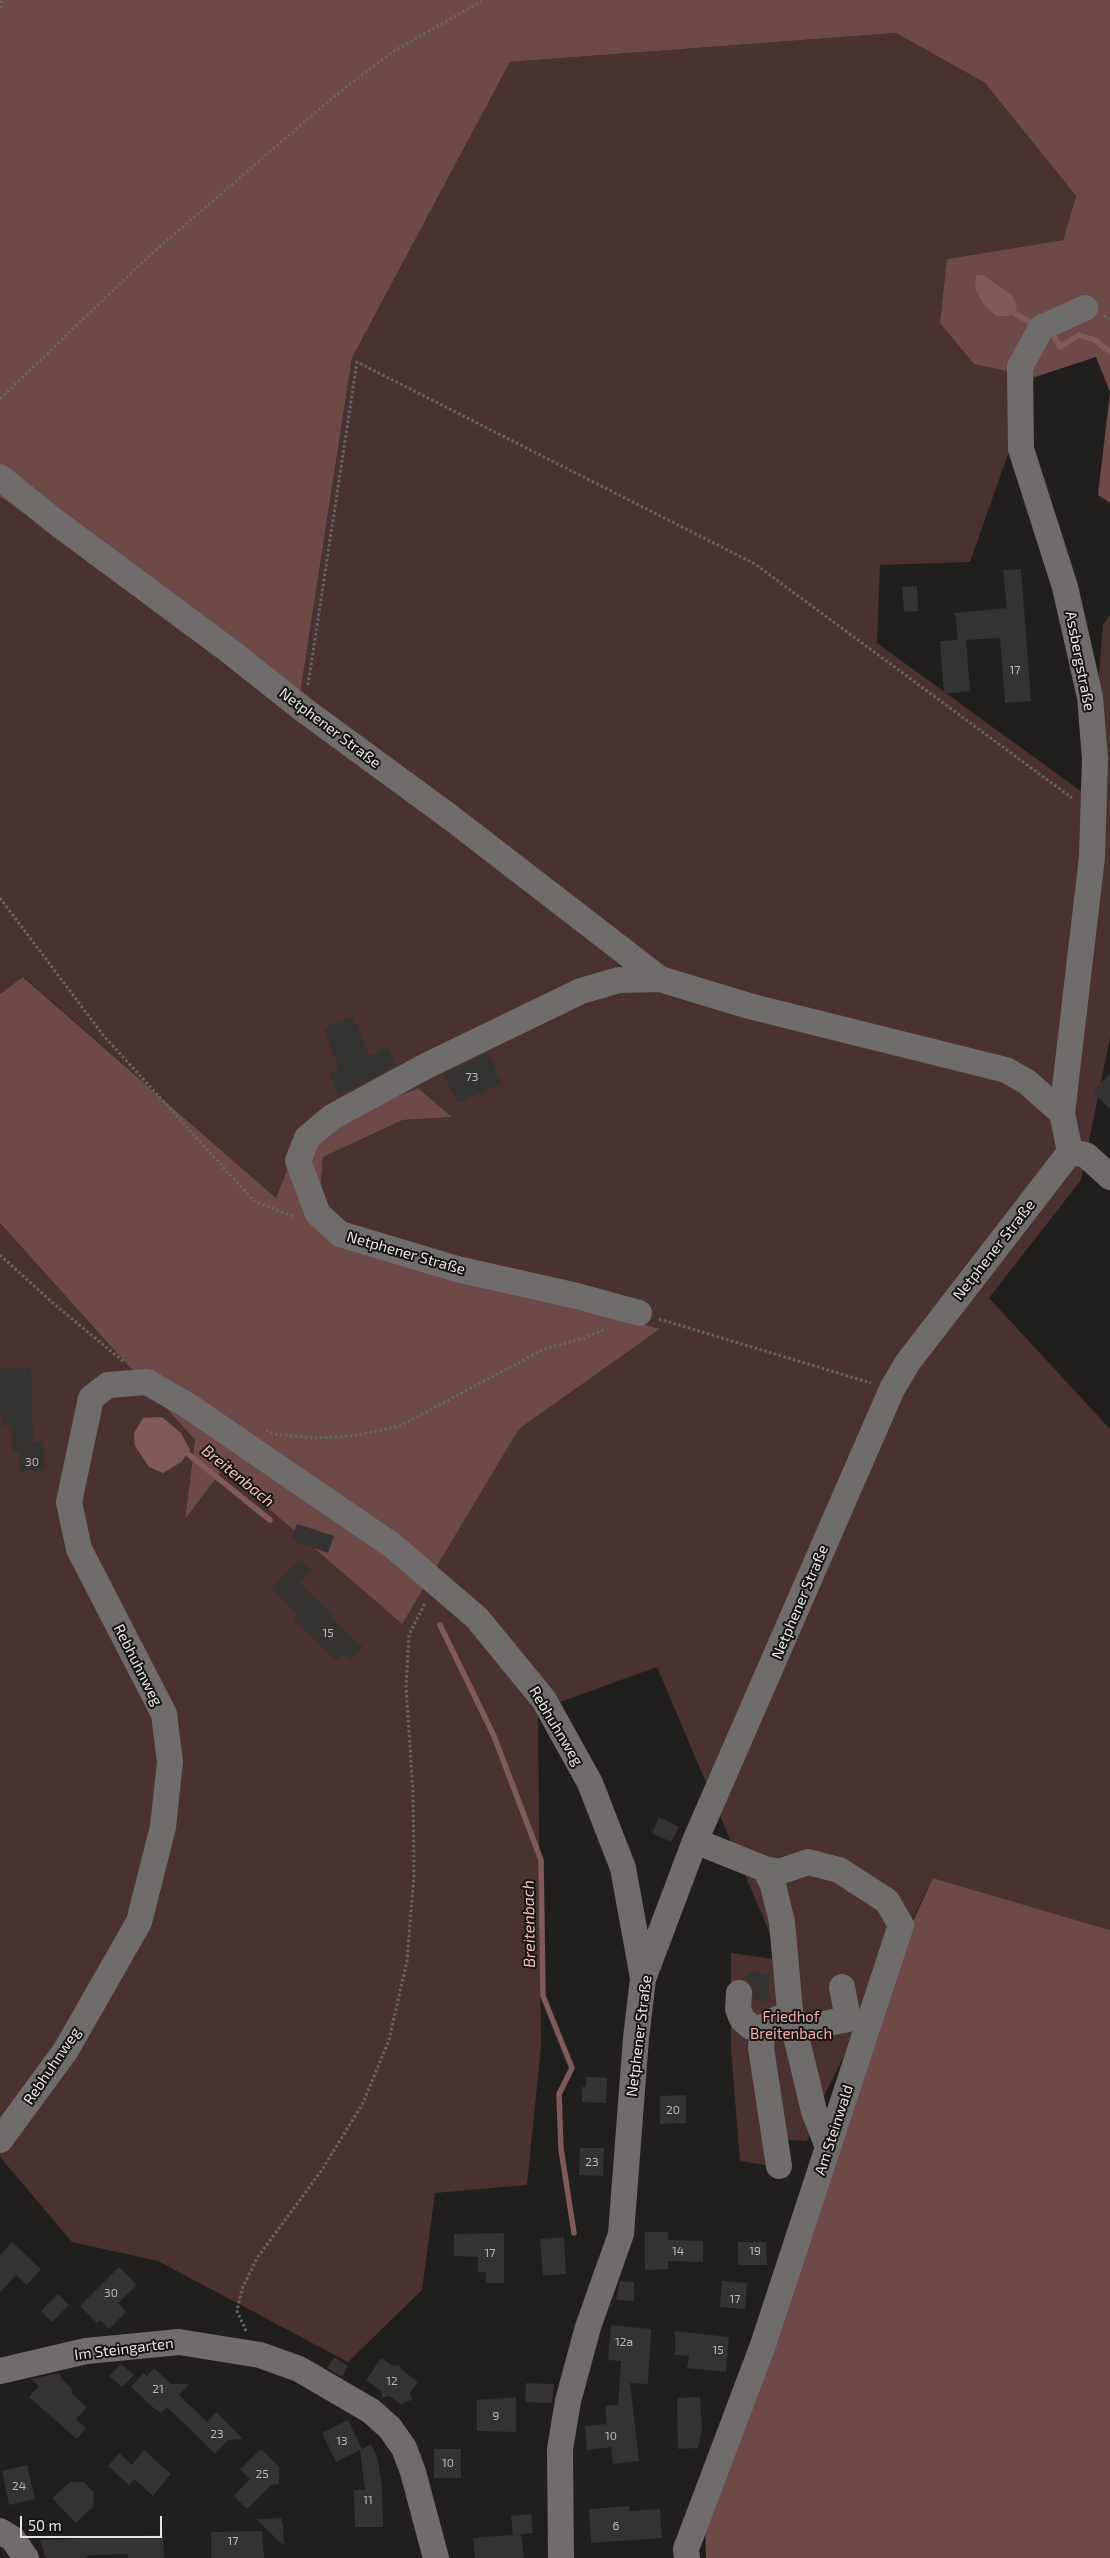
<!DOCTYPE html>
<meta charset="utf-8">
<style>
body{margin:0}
#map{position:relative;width:1110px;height:2558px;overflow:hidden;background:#211e1e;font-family:"Exo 2",sans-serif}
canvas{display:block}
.scale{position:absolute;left:20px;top:2516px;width:142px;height:22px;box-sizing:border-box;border:2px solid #e7e5e5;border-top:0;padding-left:6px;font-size:15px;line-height:18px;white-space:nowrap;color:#e7e5e5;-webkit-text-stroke:4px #171514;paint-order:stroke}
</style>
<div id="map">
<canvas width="1110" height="2558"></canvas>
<div class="scale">50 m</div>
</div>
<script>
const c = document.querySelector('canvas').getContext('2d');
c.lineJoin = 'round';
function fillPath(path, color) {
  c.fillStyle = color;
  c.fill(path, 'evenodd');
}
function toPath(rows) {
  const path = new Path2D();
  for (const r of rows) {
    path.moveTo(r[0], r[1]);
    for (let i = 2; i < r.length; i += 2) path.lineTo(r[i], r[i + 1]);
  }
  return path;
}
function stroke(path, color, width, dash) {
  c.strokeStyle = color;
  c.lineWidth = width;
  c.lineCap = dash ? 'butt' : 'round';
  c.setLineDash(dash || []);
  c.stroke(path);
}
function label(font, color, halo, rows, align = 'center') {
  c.font = font + ' "Exo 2",sans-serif';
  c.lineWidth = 4;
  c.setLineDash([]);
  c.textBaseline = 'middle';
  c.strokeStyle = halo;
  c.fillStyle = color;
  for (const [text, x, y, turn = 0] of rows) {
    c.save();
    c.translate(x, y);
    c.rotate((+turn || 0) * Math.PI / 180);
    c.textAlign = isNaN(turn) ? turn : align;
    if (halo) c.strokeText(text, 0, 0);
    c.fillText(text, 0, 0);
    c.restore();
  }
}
const green = toPath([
 [896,33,985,83,1076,196,1063,240,947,259,975,363,1035,377,970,562,880,565,877,643,1089,797,1103,624,1110,615,1110,1038,1081,1180,989,1298,1110,1429,1110,1930,933,1878,824,2096,807,2141,773,2139,771,2166,740,2161,731,2050,731,1953,781,1960,657,1667,538,1710,541,2046,527,2185,435,2193,422,2290,348,2362,158,2261,72,2242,0,2157,0,1223,195,1440,185,1518,223,1468,401,1623,519,1429,660,1329,318,1222,323,1157,403,1120,451,1117,418,1088,301,1135,277,1199,24,977,0,994,0,497,299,700,352,358,510,62]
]);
const forest = toPath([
 [0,0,1110,0,1110,503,1098,495,1110,392,1096,357,1035,377,974,364,940,323,947,259,1063,240,1076,196,985,83,896,33,510,62,352,358,299,701,0,497],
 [23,977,276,1198,301,1135,418,1088,452,1117,403,1120,323,1157,318,1222,660,1329,519,1429,402,1624,223,1469,185,1519,195,1440,0,1223,0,994],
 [933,1878,1110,1930,1110,2558,706,2558,705,2521,905,1938]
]);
const water = toPath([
 [976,275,983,275,1012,295,1017,305,1014,313,1009,316,997,316,985,306,975,289],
 [162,1417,181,1433,190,1450,181,1462,163,1473,149,1467,135,1446,134,1433,143,1418]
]);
const stream = toPath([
 [1014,313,1028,321],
 [1054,336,1060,347,1079,335,1095,340,1110,352],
 [188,1454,270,1520],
 [440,1625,494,1736,541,1860,543,1996,572,2068,559,2094,561,2149,574,2233]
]);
const building = toPath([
 [1021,569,1031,701,1005,703,1000,638,966,640,970,691,944,694,940,641,958,640,955,613,1007,608,1003,570],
 [917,586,918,611,904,612,902,587],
 [353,1016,369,1056,388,1047,396,1065,339,1096,329,1074,340,1069,323,1028],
 [488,1053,502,1083,458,1103,443,1074],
 [1110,1073,1110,1109,1092,1092],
 [31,1368,33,1442,43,1441,44,1470,20,1471,19,1453,13,1453,12,1425,3,1426,3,1418,0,1418,0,1369],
 [297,1524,334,1536,328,1553,291,1540],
 [299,1559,312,1570,300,1583,334,1615,331,1618,363,1647,350,1661,343,1655,337,1661,293,1620,298,1615,271,1589],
 [659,1817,679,1827,671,1842,652,1833],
 [747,1972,770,1974,768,2001,754,2000,753,1987,747,1980],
 [586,2077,607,2078,606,2103,582,2102,582,2087,586,2087],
 [686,2095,686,2123,660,2124,660,2096],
 [580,2148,604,2148,603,2176,579,2175],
 [645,2232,668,2232,668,2240,703,2241,703,2262,668,2261,668,2269,645,2270],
 [504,2233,504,2283,486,2283,486,2272,478,2272,478,2257,454,2256,454,2234],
 [564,2237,566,2274,543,2276,540,2239],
 [12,2242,41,2269,27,2285,16,2275,0,2293,0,2255],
 [738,2242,766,2242,767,2265,738,2265],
 [119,2267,137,2285,118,2303,126,2312,109,2329,100,2320,97,2323,80,2306],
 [620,2281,634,2282,634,2301,616,2300],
 [722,2281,747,2283,745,2309,720,2307],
 [58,2294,69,2305,52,2322,41,2311],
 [611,2325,651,2329,648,2384,630,2383,639,2461,613,2464,611,2447,587,2450,585,2426,607,2424,605,2406,618,2405,621,2361,608,2360],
 [675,2331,729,2337,726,2372,687,2368,689,2356,675,2355],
 [334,2357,348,2366,342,2377,327,2368],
 [381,2358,393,2366,400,2365,401,2369,418,2382,410,2393,412,2400,405,2402,402,2405,389,2396,382,2398,381,2391,366,2380],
 [121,2364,134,2375,122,2387,109,2376],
 [154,2368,171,2384,189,2384,179,2395,207,2422,216,2412,243,2439,228,2440,215,2454,167,2407,161,2413,150,2405,131,2387,143,2373,147,2376],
 [60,2373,61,2378,73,2390,71,2393,87,2407,76,2419,86,2428,77,2439,29,2397,39,2386,31,2379],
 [526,2383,554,2384,552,2403,525,2402],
 [516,2397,516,2432,477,2431,477,2400],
 [700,2397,702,2429,698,2448,678,2449,677,2398],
 [348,2420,362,2449,371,2444,378,2460,382,2488,383,2527,355,2527,354,2490,365,2490,360,2450,336,2462,322,2433],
 [261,2449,279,2467,279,2484,271,2485,247,2509,234,2496,250,2479,240,2469],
 [434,2449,461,2449,461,2478,434,2478],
 [144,2450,171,2474,153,2496,134,2479,129,2485,108,2466,119,2453,132,2465],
 [27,2465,35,2499,9,2505,2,2471],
 [70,2482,84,2482,94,2493,93,2507,76,2523,52,2498],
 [629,2506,629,2511,660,2509,662,2538,591,2543,589,2509],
 [531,2514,533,2533,513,2535,511,2516],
 [281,2518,283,2525,284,2546,256,2519],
 [262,2531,264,2558,211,2558,211,2532],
 [521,2534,524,2558,475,2558,473,2538],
 [163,2535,164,2558,128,2558,128,2554,90,2555,84,2558,46,2558,40,2540]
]);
const path = toPath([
 [0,8,2,0],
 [1104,316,1110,319],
 [0,399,148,257,332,98,394,51,484,0],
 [308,685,357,362,755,564,1072,798],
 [0,898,103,1035,254,1201,295,1217],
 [0,1255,54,1304,124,1362],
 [659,1319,871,1383],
 [266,1430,274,1434,315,1438,352,1436,400,1426,544,1349,585,1338,607,1328],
 [246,2331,237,2311,242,2289,257,2258,322,2170,363,2103,389,2040,407,1961,414,1875,413,1792,406,1687,409,1635,425,1603]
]);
const minor = toPath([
 [0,477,53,520,227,649,304,710,450,817,660,979,749,1006,1006,1070,1027,1082,1062,1113,1070,1152,908,1362,892,1389,695,1841,643,1979,636,2038,621,2234,588,2327,568,2401,560,2449,561,2558],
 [1062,1113,1092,857,1095,759,1090,697,1065,587,1021,449,1020,367,1041,328,1085,308],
 [1070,1152,1086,1155,1110,1177],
 [639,1313,577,1296,457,1269,340,1234,318,1214,298,1161,307,1138,332,1117,428,1065,581,991,619,980,660,979],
 [765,1869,773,1885,782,1922,790,2011,814,2111,828,2147],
 [739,1993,738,2009,742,2019,751,2027,763,2028,777,2019],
 [763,2028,761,2048,779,2166],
 [795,2030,848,2019,842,1987],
 [0,2140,66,2050,139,1922,163,1827,170,1762,164,1714,79,1549,69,1502,91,1398,108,1385,147,1382,187,1405,393,1546,477,1618,544,1700,590,1783,623,1868,643,1978],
 [0,2371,86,2351,179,2342,260,2355,299,2369,371,2411,390,2428,404,2448,413,2472,436,2558],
 [0,2531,13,2539,26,2558],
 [687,2558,686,2549,763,2345,901,1925,887,1901,839,1870,808,1862,779,1872,765,1869,695,1841]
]);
const numberNames = [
 ["17",1015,670],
 ["73",472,1077],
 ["30",32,1462],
 ["15",328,1633],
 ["20",673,2110],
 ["23",592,2162],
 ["14",678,2251],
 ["19",755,2251],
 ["17",490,2253],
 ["30",111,2293],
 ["17",735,2299],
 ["12a",624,2342],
 ["15",718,2350],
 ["12",392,2381],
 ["21",158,2389],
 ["9",496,2416],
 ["23",217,2434],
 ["10",611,2436],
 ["13",342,2441],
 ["10",448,2463],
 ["25",262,2474],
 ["24",19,2486],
 ["11",368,2500],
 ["6",616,2526],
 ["17",233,2541]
];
const streetNames = [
 ["Assbergstraße",1080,661,79],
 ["Netphener Straße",330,728,37],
 ["Netphener Straße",994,1250,-52],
 ["Netphener Straße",406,1253,16],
 ["Netphener Straße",800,1602,-67],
 ["Rebhuhnweg",138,1665,63],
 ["Rebhuhnweg",556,1726,59],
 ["Netphener Straße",639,2036,-83],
 ["Rebhuhnweg",52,2066,-56],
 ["Am Steinwald",834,2130,-72],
 ["Im Steingarten",124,2349,-7]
];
const parkNames = [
 ["Friedhof",791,2017],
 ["Breitenbach",791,2034]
];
const waterNames = [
 ["Breitenbach",238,1476,39],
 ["Breitenbach",529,1924,-91]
];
fillPath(green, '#493230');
fillPath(forest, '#6d4947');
fillPath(water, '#7f5a58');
stroke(stream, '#7f5a58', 5.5);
fillPath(building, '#353232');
stroke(path, '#676565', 3, [2.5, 2.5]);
stroke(minor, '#706c6c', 26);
label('12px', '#bab8b8', null, numberNames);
label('15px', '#e7e5e5', '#171514', streetNames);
label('15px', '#f1afaa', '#171514', parkNames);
label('italic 16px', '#f7c1bd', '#171514', waterNames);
</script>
